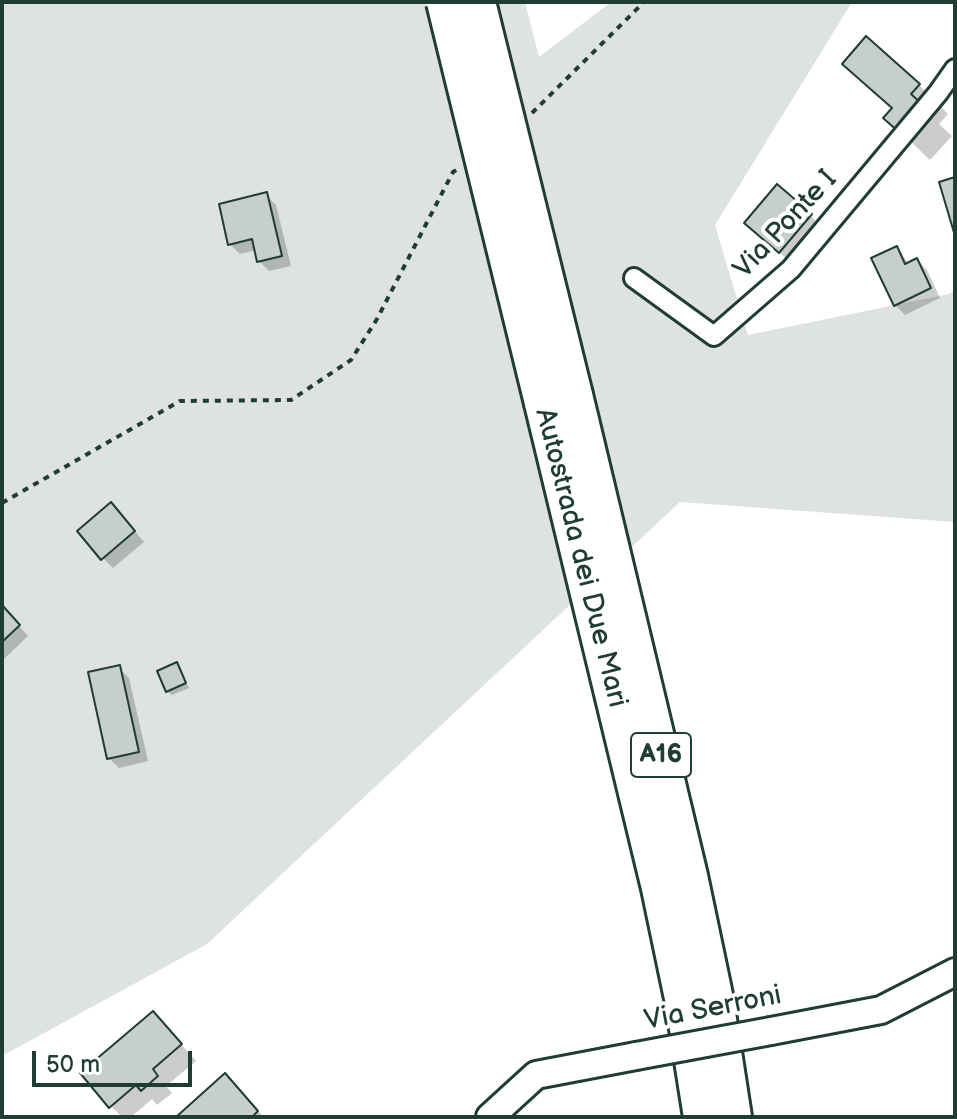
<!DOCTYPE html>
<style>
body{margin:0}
#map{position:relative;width:957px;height:1119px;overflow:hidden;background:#fff;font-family:"Balsamiq Sans",sans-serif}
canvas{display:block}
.frame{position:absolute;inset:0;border:4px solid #1f3d34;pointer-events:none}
.scale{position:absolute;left:32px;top:1051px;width:160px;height:36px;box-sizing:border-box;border:4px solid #1f3d34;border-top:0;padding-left:10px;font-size:24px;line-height:28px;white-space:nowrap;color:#1f3d34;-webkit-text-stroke:6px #fff;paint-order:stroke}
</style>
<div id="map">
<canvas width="957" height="1119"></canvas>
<div class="frame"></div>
<div class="scale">50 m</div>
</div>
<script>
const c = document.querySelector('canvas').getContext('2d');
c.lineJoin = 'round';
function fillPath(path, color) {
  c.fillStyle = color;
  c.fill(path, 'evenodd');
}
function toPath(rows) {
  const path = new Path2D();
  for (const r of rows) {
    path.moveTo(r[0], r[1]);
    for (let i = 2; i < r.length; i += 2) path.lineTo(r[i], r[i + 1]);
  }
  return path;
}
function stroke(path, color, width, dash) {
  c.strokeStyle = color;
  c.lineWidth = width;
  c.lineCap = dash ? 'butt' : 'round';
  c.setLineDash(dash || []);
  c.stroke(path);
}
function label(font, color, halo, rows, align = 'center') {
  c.font = font + ' "Balsamiq Sans",sans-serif';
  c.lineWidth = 8;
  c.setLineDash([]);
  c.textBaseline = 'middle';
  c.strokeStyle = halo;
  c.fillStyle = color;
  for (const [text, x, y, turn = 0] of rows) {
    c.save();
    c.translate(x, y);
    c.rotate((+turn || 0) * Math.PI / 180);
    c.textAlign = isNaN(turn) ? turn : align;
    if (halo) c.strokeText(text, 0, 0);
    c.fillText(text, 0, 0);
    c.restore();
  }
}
const green = toPath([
 [2,2,525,2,539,57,611,2,852,2,715,225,748,335,949,294,955,290,955,522,680,502,207,944,2,1056]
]);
const shadow = toPath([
 [845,64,919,85,948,114,939,124,952,136,930,160,886,118,893,110],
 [266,195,276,205,291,266,269,271,259,261,256,250,240,254,230,244],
 [811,216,820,225,790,262,754,229],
 [897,248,909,264,917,260,927,270,940,298,905,315,895,305],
 [121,515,144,542,113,568,103,558],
 [2,607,28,636,2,661],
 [177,665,189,688,172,695,167,691],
 [119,668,129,678,148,761,119,768,109,758],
 [153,1013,196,1061,166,1086,172,1093,157,1105,152,1099,131,1117,122,1117,111,1106],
 [225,1076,264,1117,179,1117]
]);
const building = toPath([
 [866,36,920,84,911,94,924,106,900,133,883,118,892,108,842,64,866,36],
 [955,177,955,236,939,182,955,177],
 [777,184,812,214,779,253,744,223,777,184],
 [267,192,282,256,257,262,252,239,228,245,219,204,267,192],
 [897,246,905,264,917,258,931,288,894,306,871,258,897,246],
 [111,502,135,531,101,560,77,531,111,502],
 [2,605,20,625,2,642,2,605],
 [177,662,186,683,166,692,157,671,177,662],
 [120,665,139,752,107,759,88,672,120,665],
 [153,1011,182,1044,153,1069,158,1076,141,1091,136,1085,109,1108,80,1073,153,1011],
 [225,1073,258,1111,252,1117,176,1117,225,1073]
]);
const path = toPath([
 [532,113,644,2],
 [2,503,180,401,291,400,351,360,377,319,453,172,458,169]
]);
const minor = toPath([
 [634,278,714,336,791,269,938,93,955,69]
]);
const secondary = toPath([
 [771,1031,881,1010,955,972],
 [490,1117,536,1075,636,1056]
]);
const motorway = toPath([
 [575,395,690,876,716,1000,734,1117],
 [542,403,659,888,683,1003,701,1117]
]);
const secondaryBridge = toPath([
 [636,1056,771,1031]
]);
const motorwayBridge = toPath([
 [444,2,542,403],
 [478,2,575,395]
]);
const shields = [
 [661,755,60]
];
const shieldNames = [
 ["A16",661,755]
];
const streetNames = [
 ["Via Ponte I",786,225,-47],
 ["Autostrada dei Due Mari",580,558,76],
 ["Via Serroni",713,1009,-11]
];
fillPath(green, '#dee3e2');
fillPath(shadow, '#0003');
fillPath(building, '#c7cfcc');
stroke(building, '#1f3d34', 2);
stroke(minor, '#1f3d34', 24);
stroke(secondary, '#1f3d34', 32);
stroke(motorway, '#1f3d34', 40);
stroke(path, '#1f3d34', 4, [6, 6]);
stroke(minor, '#fff', 18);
stroke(secondary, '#fff', 26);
stroke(motorway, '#fff', 34);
stroke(secondaryBridge, '#1f3d34', 32, []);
stroke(motorwayBridge, '#1f3d34', 40, []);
stroke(secondaryBridge, '#fff', 26);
stroke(motorwayBridge, '#fff', 34);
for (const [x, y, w] of shields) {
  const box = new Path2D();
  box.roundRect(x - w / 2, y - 22, w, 44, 6);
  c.fillStyle = '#fff';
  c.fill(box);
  stroke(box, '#1f3d34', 2);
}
label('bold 26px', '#1f3d34', null, shieldNames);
label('28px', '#1f3d34', '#fff', streetNames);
</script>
